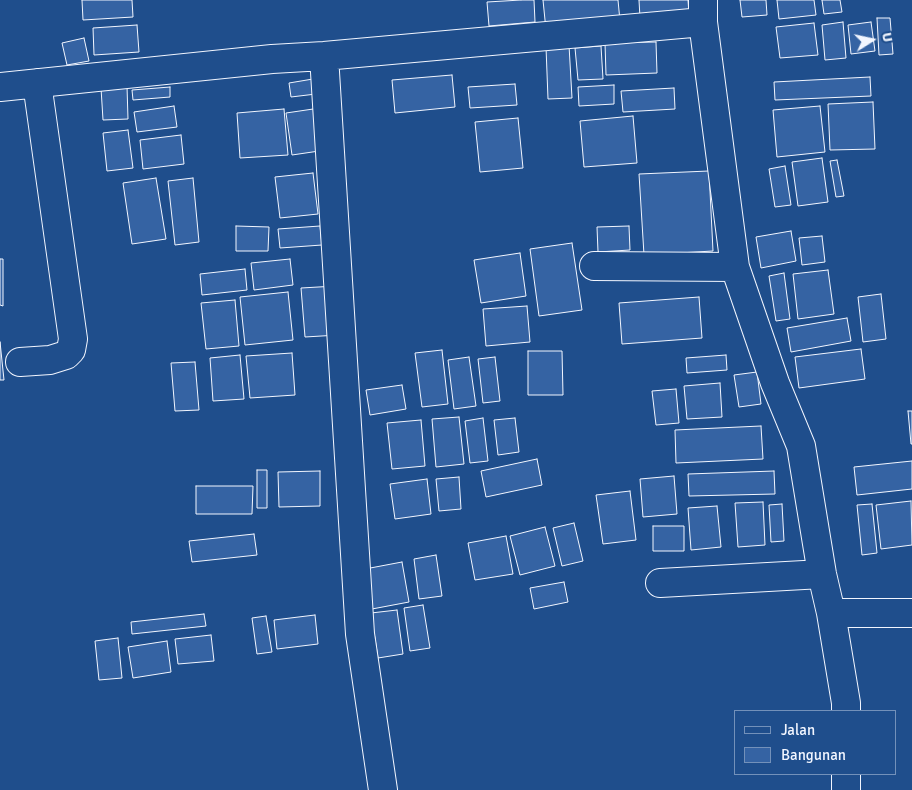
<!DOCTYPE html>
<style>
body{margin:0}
#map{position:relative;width:912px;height:790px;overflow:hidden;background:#1f4e8c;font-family:Signika,sans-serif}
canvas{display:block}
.legend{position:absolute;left:734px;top:710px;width:162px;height:65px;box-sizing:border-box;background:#1f4e8c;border:1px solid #7391ba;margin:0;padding:6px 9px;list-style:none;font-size:15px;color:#f2f6ff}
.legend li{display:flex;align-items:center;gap:10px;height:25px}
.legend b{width:25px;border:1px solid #7391ba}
.north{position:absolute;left:847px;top:15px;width:50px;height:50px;-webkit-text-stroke:4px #1f4e8c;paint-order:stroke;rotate:80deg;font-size:14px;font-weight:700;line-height:20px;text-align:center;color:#f2f6ff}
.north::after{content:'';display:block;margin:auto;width:18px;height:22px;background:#f2f6ff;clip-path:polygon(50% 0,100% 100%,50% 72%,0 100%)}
</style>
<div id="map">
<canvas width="912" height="790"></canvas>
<ul class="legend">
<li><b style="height:6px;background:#1f4e8c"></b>Jalan</li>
<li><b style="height:14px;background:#3563a3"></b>Bangunan</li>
</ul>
<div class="north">U</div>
</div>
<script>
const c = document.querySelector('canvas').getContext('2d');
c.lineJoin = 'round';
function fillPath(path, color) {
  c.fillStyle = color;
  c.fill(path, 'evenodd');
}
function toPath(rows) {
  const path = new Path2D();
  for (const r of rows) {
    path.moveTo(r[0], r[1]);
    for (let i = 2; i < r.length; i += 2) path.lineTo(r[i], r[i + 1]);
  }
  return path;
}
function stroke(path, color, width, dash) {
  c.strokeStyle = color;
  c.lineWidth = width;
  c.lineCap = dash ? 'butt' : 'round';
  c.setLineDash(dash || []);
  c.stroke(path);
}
const building = toPath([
 [82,0,132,0,133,17,83,20,82,0],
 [521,0,534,0,535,22,489,26,487,2,521,0],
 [543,0,618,0,620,21,546,30,543,0],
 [639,0,688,0,689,14,640,18,639,0],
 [740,0,766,0,767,15,742,17,740,0],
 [777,0,814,0,816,15,779,19,777,0],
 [822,0,840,0,842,12,824,14,822,0],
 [877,18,890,18,893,54,879,55,877,18],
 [843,22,846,58,825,60,822,25,843,22],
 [871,22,875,51,851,54,848,25,871,22],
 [814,23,818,55,780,58,776,27,814,23],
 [137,25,139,52,94,55,93,28,137,25],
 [84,38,89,61,67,65,62,43,84,38],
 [656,42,657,73,606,75,605,43,656,42],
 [569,45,572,98,548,99,546,47,569,45],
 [601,46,603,79,578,80,575,48,601,46],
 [452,75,455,107,395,113,392,80,452,75],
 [870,77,871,96,775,100,774,82,870,77],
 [313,79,316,94,291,97,289,83,313,79],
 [515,84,517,105,470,108,468,87,515,84],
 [614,85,614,104,579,106,578,87,614,85],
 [127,86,128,119,103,120,101,88,127,86],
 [170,87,170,97,133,100,132,90,170,87],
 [674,88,675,109,623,112,621,91,674,88],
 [873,102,875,149,830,150,828,104,873,102],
 [174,106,177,127,137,132,134,112,174,106],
 [820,106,825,152,777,157,773,110,820,106],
 [320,108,326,150,292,155,286,113,320,108],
 [284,109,288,155,240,158,237,113,284,109],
 [633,116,637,163,584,167,580,121,633,116],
 [518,118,523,168,480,172,475,122,518,118],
 [128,130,133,168,107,171,103,133,128,130],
 [181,135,184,164,143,169,140,140,181,135],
 [822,158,828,202,798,206,792,162,822,158],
 [837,160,844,196,836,197,830,161,837,160],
 [785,166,791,205,775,207,769,169,785,166],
 [709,171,713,251,644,255,639,174,709,171],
 [313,173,318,214,280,218,275,177,313,173],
 [156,178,166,239,132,244,123,183,156,178],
 [193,178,199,242,175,245,168,181,193,178],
 [236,226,269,227,268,251,236,251,236,226],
 [320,226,322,245,280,248,278,229,320,226],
 [629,226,630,250,598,252,597,227,629,226],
 [791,231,796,261,761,268,756,237,791,231],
 [822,236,825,262,802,265,799,238,822,236],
 [572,243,582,310,539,316,530,249,572,243],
 [520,253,526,296,481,303,474,260,520,253],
 [0,259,3,259,3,306,0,305,0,259],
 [290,259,293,285,254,290,251,263,290,259],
 [245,269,247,290,202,295,200,274,245,269],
 [828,270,834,314,798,319,793,274,828,270],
 [784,273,790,319,776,321,769,276,784,273],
 [336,286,338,335,305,337,301,288,336,286],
 [288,292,293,340,245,345,240,297,288,292],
 [881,294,886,339,863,342,858,297,881,294],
 [699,297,702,338,622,344,619,303,699,297],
 [235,300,239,346,206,349,201,303,235,300],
 [527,306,530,342,486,346,483,309,527,306],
 [847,318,851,341,791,352,787,328,847,318],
 [0,342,4,380,0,380,0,342],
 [861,349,865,379,799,388,795,357,861,349],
 [442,350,448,404,422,407,415,353,442,350],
 [528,351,562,351,563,395,528,395,528,351],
 [292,353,295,395,250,398,246,356,292,353],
 [240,355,244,399,213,401,210,358,240,355],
 [726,355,727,370,687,373,686,358,726,355],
 [469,357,476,406,454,409,448,360,469,357],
 [495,357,500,401,483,403,478,359,495,357],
 [195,362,199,410,175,411,171,363,195,362],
 [757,372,761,404,739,407,734,375,757,372],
 [720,383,722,417,687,419,684,386,720,383],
 [402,385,406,409,370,415,366,390,402,385],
 [676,389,679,423,656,425,652,391,676,389],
 [908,411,912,411,912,444,911,444,908,411],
 [459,417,464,464,436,467,432,419,459,417],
 [483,418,488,461,470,463,465,421,483,418],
 [515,418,519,452,498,455,494,420,515,418],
 [421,420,425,466,392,469,387,423,421,420],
 [761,426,763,459,676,463,675,430,761,426],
 [537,459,542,485,486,497,481,471,537,459],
 [912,461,912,489,857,495,854,467,912,461],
 [257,470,267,470,267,508,257,508,257,470],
 [320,471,320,506,279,507,278,472,320,471],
 [774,471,775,494,689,496,688,474,774,471],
 [674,476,677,514,643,517,640,479,674,476],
 [459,477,461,509,439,511,436,479,459,477],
 [427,479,431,514,395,519,390,484,427,479],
 [196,486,253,486,252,514,196,514,196,486],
 [630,491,636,540,603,544,596,495,630,491],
 [911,501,912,545,881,549,876,505,911,501],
 [763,502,765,545,738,547,735,503,763,502],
 [782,504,784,541,771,542,769,505,782,504],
 [872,504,877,553,862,555,857,505,872,504],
 [717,506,721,547,691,550,688,508,717,506],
 [574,523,583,561,562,566,553,528,574,523],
 [653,526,684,526,684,551,653,551,653,526],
 [545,527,555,566,520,575,510,536,545,527],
 [254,534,257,555,192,562,189,541,254,534],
 [506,536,513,574,475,580,468,543,506,536],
 [436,555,442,596,419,599,414,559,436,555],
 [402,562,409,602,372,609,365,569,402,562],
 [564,582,568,602,534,609,530,588,564,582],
 [423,605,430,648,410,651,404,608,423,605],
 [397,610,403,654,378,658,371,613,397,610],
 [204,614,206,626,132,634,131,622,204,614],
 [315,615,318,644,277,649,274,620,315,615],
 [266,616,272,652,257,654,252,618,266,616],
 [211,635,214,661,178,664,175,639,211,635],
 [118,638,122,678,99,680,95,641,118,638],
 [167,641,171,672,133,678,128,647,167,641]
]);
const minor = toPath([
 [703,0,703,22,735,267,775,383,801,446,822,574,831,613,846,703,846,711],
 [324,56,360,634,383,790],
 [0,87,272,59,324,56,703,22],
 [594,266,735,267],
 [20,362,50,360,66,355,71,350,73,339,37,83],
 [660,583,822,574],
 [831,613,912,613],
 [846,790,846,774]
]);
fillPath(building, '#3563a3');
stroke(building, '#f2f6ff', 1);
stroke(minor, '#f2f6ff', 30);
stroke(minor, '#1f4e8c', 28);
</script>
